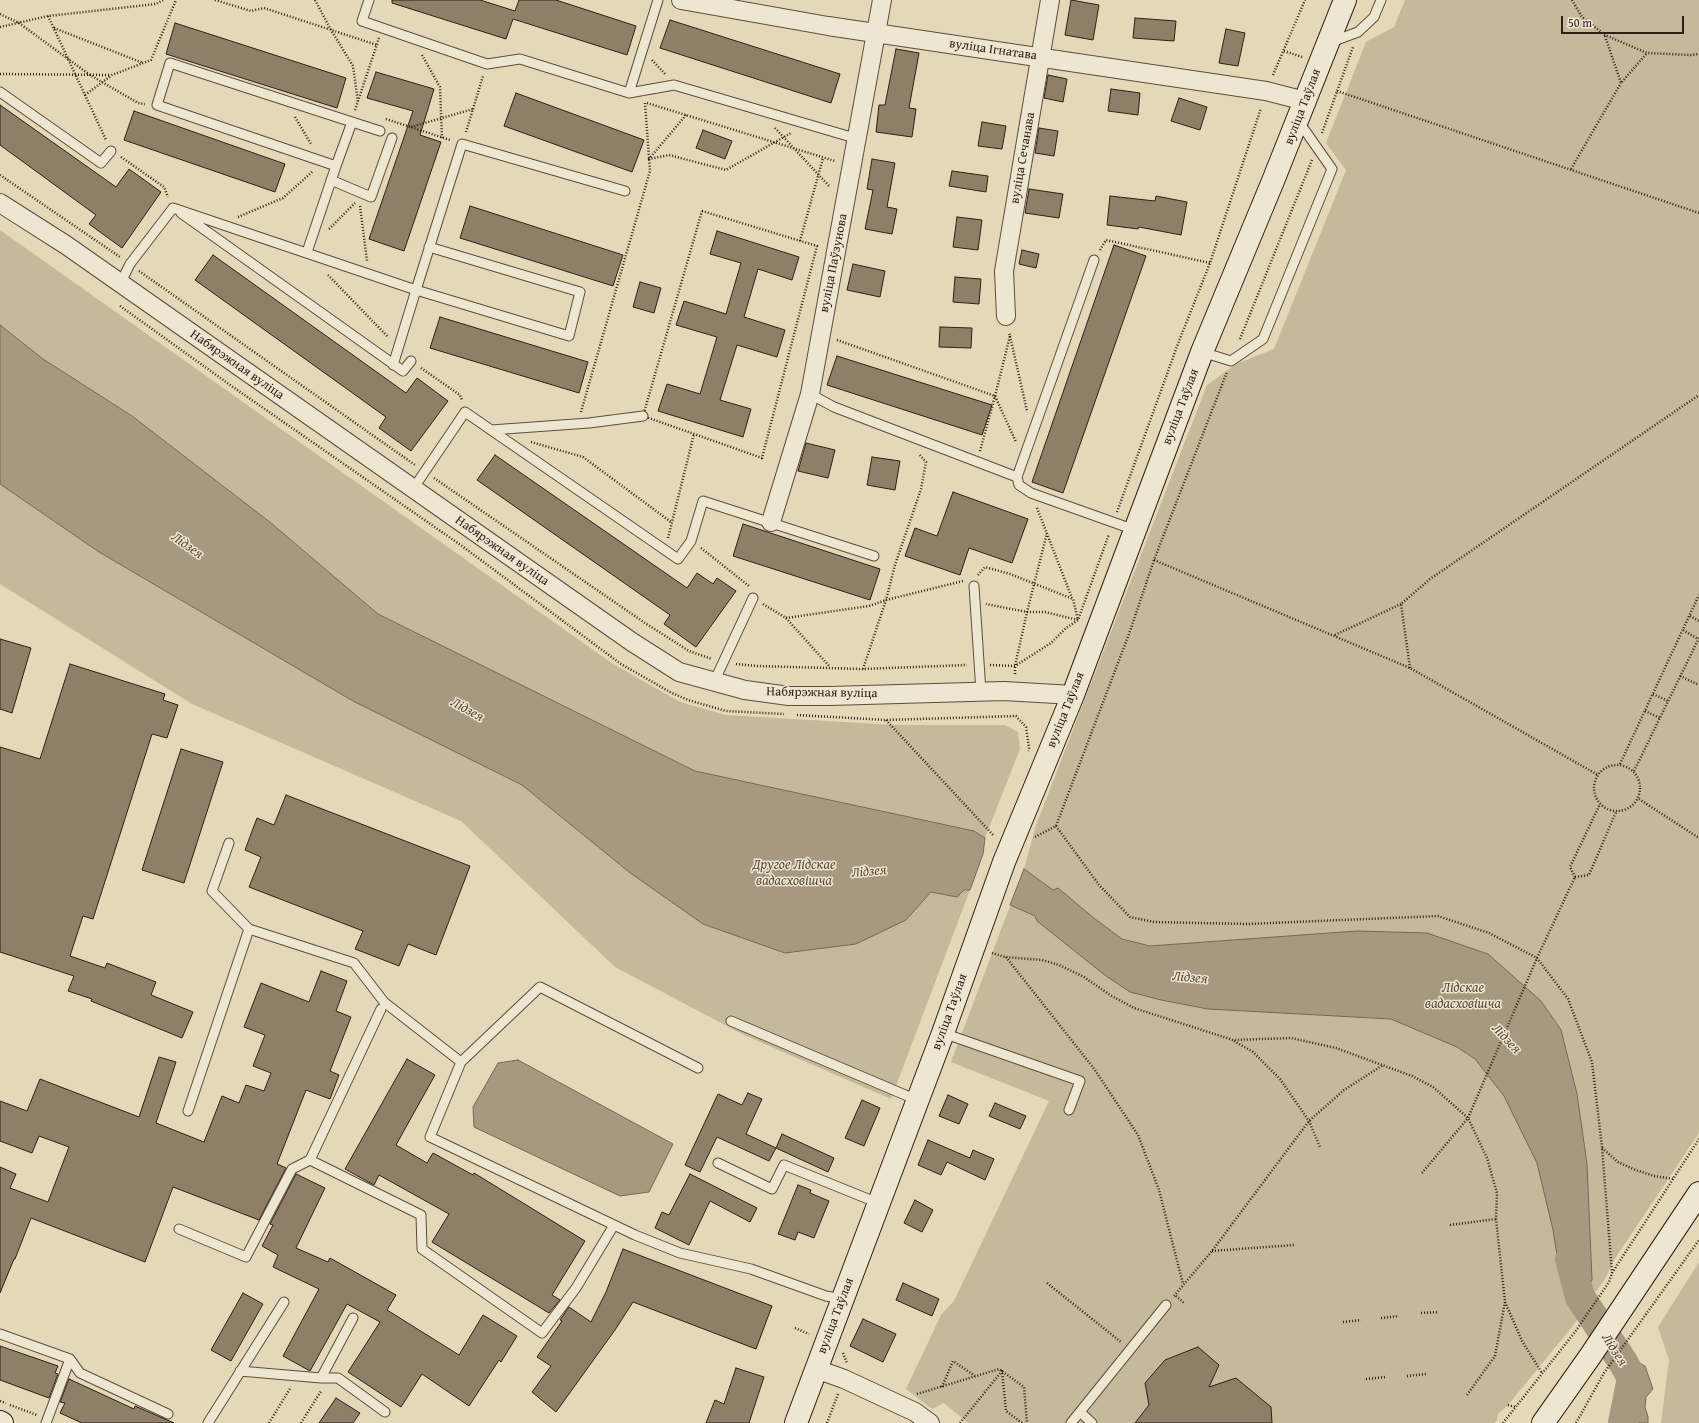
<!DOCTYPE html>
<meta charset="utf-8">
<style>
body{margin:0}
#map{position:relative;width:1699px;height:1423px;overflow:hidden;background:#e3d8b7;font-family:"Gentium Book Plus",serif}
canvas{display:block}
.scale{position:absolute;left:1561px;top:16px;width:123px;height:18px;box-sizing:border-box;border:2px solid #311f15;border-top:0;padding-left:5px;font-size:12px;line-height:14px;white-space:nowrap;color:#311f15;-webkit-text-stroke:3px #ede6d0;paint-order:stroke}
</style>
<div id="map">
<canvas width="1699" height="1423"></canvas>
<div class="scale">50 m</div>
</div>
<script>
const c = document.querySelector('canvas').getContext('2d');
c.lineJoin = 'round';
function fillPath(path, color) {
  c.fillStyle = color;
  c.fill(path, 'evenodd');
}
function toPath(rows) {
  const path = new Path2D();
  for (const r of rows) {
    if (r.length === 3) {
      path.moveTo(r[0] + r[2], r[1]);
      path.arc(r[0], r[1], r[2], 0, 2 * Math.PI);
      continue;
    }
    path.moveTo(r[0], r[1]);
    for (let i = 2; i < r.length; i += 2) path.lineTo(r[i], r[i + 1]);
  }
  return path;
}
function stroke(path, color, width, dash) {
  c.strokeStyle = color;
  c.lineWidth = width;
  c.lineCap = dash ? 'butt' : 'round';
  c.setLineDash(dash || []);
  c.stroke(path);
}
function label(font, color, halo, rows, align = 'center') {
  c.font = font + ' "Gentium Book Plus",serif';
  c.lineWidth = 3;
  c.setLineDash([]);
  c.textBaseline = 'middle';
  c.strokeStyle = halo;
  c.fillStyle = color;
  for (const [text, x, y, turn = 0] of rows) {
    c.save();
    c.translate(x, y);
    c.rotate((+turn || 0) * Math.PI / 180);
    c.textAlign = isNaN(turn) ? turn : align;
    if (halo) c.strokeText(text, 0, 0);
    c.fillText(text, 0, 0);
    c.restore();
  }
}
const green = toPath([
 [1405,0,1699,0,1699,1133,1614,1260,1606,1277,1572,1327,1508,1405,1498,1414,1497,1420,1494,1423,968,1423,944,1403,932,1409,906,1389,941,1315,954,1301,1049,1101,951,1062,1024,869,1036,825,1207,385,1236,364,1274,349,1346,170,1326,143,1366,42,1394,27],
 [0,230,613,664,680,702,726,715,895,725,1005,725,1018,732,1020,749,985,838,974,831,695,771,378,614,271,523,132,416,43,359,0,325],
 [0,484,99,552,353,701,522,785,629,872,906,920,931,892,957,897,964,890,970,890,891,1099,744,1035,615,967,461,821,192,704,0,584],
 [1699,1262,1699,1423,1661,1423,1669,1360,1658,1327]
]);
const water = toPath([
 [0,325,43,359,132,416,271,523,378,614,695,771,974,831,985,838,983,854,970,890,964,890,957,897,931,892,906,920,856,944,785,953,703,924,629,872,522,785,353,701,99,552,0,484,0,325],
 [1024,869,1053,890,1058,888,1095,919,1122,939,1150,946,1357,931,1427,933,1488,954,1541,1001,1561,1030,1577,1094,1587,1164,1592,1280,1580,1297,1571,1308,1560,1274,1553,1230,1537,1163,1504,1096,1475,1059,1457,1047,1391,1019,1208,1009,1161,1000,1130,992,1106,976,1037,921,1035,916,1010,905,1024,869],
 [518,1060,673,1144,649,1192,620,1196,474,1127,473,1107,498,1063,518,1060],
 [1629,1354,1632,1359,1645,1366,1653,1389,1646,1397,1645,1407,1648,1417,1648,1423,1609,1423,1610,1419,1620,1407,1622,1394,1618,1386,1622,1379,1616,1373,1629,1354]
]);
const river = toPath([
 [1570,1259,1580,1297,1623,1362,1632,1378,1623,1423]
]);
const building = toPath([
 [392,0,480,0,515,11,519,0,556,0,636,26,627,55,513,19,506,39,392,3,392,0],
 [1071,0,1099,5,1093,40,1065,35,1071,0],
 [1135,18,1176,21,1174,41,1133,38,1135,18],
 [670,20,840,74,831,103,660,48,670,20],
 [175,23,346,78,337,108,166,54,175,23],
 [1226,29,1245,33,1238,66,1219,63,1226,29],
 [896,49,919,53,909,108,916,109,912,137,876,132,879,105,885,105,896,49],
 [376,72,434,89,420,135,441,142,404,251,369,239,413,111,367,98,376,72],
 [1048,75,1067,79,1063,102,1044,98,1048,75],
 [1111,89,1140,93,1138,115,1108,111,1111,89],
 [516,93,644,140,632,172,504,126,516,93],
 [1179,98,1207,107,1200,130,1171,121,1179,98],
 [0,105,116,187,129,169,161,192,122,248,89,224,96,215,0,145,0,105],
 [134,111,285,164,275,192,124,140,134,111],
 [982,122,1006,126,1002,149,978,146,982,122],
 [1039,128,1058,131,1054,156,1035,153,1039,128],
 [703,130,732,141,725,159,696,148,703,130],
 [872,159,895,163,887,207,897,209,892,234,865,229,873,190,867,189,872,159],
 [952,171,988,176,986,192,949,186,952,171],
 [1029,189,1063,194,1059,218,1025,213,1029,189],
 [1110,196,1155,201,1156,196,1187,202,1181,235,1139,227,1138,229,1107,225,1110,196],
 [470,206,623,255,613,286,460,238,470,206],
 [957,217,982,220,978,250,953,247,957,217],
 [717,231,799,257,792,280,758,269,744,317,785,330,777,357,737,345,720,400,751,409,743,437,658,411,667,384,700,394,717,337,676,325,684,301,726,314,741,263,710,254,717,231],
 [1114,245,1146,256,1063,493,1032,482,1114,245],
 [1022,250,1039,254,1036,268,1019,264,1022,250],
 [213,255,406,393,417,378,448,401,411,451,379,428,386,417,195,280,213,255],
 [853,264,885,271,880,297,847,290,853,264],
 [955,277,981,279,979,304,953,302,955,277],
 [640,282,661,288,654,313,633,307,640,282],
 [440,317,588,362,579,393,430,348,440,317],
 [940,327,972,328,971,348,939,347,940,327],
 [837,356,992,405,982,435,827,385,837,356],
 [806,443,835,450,828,478,798,471,806,443],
 [495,455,687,588,697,573,713,584,717,578,736,591,696,647,664,624,670,615,477,480,495,455],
 [872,457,900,461,895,490,867,485,872,457],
 [953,492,1028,519,1012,563,969,548,960,575,905,556,915,528,937,536,953,492],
 [743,524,880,569,870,600,733,556,743,524],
 [0,639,31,648,12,713,0,709,0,639],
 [70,664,165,694,163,700,178,705,167,738,152,734,93,919,83,916,70,956,105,968,107,963,156,982,151,995,193,1012,182,1038,91,1001,92,999,68,991,74,976,0,952,0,747,40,759,70,664],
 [181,749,223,762,184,883,142,870,181,749],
 [286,795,470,866,436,955,408,944,399,966,355,949,363,931,249,887,261,857,245,850,257,818,274,825,286,795],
 [321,971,347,981,336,1011,351,1017,330,1071,339,1075,330,1099,306,1090,277,1164,286,1168,259,1220,173,1187,145,1262,31,1218,15,1259,14,1259,0,1293,0,1167,16,1174,10,1188,48,1202,69,1147,39,1136,32,1153,0,1141,0,1101,27,1111,40,1079,139,1117,159,1057,176,1062,156,1123,204,1142,222,1096,239,1103,246,1085,264,1091,271,1073,253,1066,265,1035,244,1027,261,983,309,1002,321,971],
 [407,1059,435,1075,396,1145,427,1163,433,1153,473,1175,474,1173,585,1241,552,1295,560,1300,549,1313,432,1242,449,1214,379,1175,374,1185,345,1169,407,1059],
 [748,1093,762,1099,746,1134,776,1148,769,1161,717,1137,700,1172,685,1165,718,1094,742,1105,748,1093],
 [948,1095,968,1104,959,1124,939,1116,948,1095],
 [862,1100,880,1108,864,1146,845,1138,862,1100],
 [995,1103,1026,1116,1020,1129,989,1116,995,1103],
 [782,1134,834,1158,828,1172,776,1148,782,1134],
 [928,1140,970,1158,973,1150,994,1159,985,1180,947,1162,941,1175,918,1165,928,1140],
 [296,1174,325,1188,296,1248,328,1262,330,1258,396,1295,387,1310,459,1355,483,1315,517,1336,501,1362,499,1360,469,1406,422,1374,401,1407,348,1372,380,1322,347,1304,310,1371,283,1356,319,1289,273,1267,278,1255,262,1246,273,1225,270,1224,296,1174],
 [690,1174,757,1208,750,1222,710,1201,689,1245,655,1228,662,1212,669,1215,690,1174],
 [798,1185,811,1190,810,1193,829,1201,814,1238,798,1232,795,1240,778,1234,798,1185],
 [915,1200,933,1210,922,1232,904,1223,915,1200],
 [623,1249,772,1306,756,1349,633,1302,615,1330,556,1412,532,1392,551,1366,537,1357,562,1321,560,1320,569,1307,591,1322,606,1292,623,1249],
 [903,1283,939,1299,932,1316,896,1300,903,1283],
 [243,1293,263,1304,231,1361,211,1350,243,1293],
 [863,1319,896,1334,883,1362,850,1346,863,1319],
 [0,1346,58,1366,55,1373,58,1374,49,1398,0,1380,0,1346],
 [1198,1347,1219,1365,1209,1387,1236,1378,1271,1407,1272,1423,1135,1423,1149,1405,1145,1383,1165,1360,1198,1347],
 [736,1368,764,1377,749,1423,706,1423,715,1400,724,1404,736,1368],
 [69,1379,134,1409,135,1406,174,1423,82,1423,60,1413,65,1403,60,1402,69,1379],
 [336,1398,360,1413,353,1423,319,1423,336,1398]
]);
const path = toPath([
 [215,0,251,11,264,8,377,45],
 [315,0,331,30,353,66,358,102],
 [1572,0,1582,17,1605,35,1647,53,1691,55,1699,54],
 [0,14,19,23,90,75,138,103,145,104],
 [48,16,106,140],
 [0,27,48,16,156,4,163,0],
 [54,28,143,63],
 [1605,36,1621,83,1647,53],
 [1284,51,1302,57],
 [422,55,440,87,442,138],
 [652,60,665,74],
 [0,74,111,75],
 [1273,75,1305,0],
 [1337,91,1699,213],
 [85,95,112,75,151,60,176,0],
 [647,103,835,161],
 [355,110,379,38],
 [686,115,649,159,669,155,726,170,791,133],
 [295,117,311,144],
 [386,119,450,140],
 [411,127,473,109],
 [775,128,830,187],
 [466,132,483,76],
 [1322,133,1353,47],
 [121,157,164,187,168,197],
 [1571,169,1621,83],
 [0,175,120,257],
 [360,206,367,261],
 [702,211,817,246,762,458,643,416,702,211],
 [238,217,283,198,313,171],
 [329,229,355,203],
 [800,241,823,158],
 [1100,250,1106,240,1210,263],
 [139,271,415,465],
 [328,275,388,337],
 [120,306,233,387,462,546,621,664,670,692,688,700,726,711,784,714],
 [1010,336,1027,411],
 [1240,339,1312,160],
 [837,340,995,396,1016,442],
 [421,368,460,395,462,400],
 [581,412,650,171,645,103],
 [531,442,583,457,671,522],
 [980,451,995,396,1010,336,1009,332],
 [434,478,645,623,689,651,712,659],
 [1037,508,1072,598],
 [1117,512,1179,341,1210,263,1261,108],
 [668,538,694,434],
 [701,548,749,586],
 [1154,560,1410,668,1598,775],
 [978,575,985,567,1010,574,1073,599,1078,620,1045,612,1027,612,986,604],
 [763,604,786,618,830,667],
 [1690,616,1699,621],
 [786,618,869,606,886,600,963,581],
 [1683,630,1698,639],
 [1335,635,1401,604],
 [736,664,757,666,863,669,967,665],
 [990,665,1015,666,1051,643,1066,628,1078,620,1109,534],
 [1410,668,1401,604,1430,579,1699,395],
 [863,669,886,600,895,565,921,489,926,462,919,454],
 [1015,674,1015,666,1027,612,1047,533],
 [1680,676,1699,685],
 [1653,694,1668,701],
 [1645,711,1660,718],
 [797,715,886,720,1016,716,1026,727,1029,748,1028,751],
 [886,720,994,836],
 [1620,764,1699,595],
 [1617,788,23],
 [1634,771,1699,638],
 [1639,799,1699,838],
 [1056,826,1099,885,1130,917,1154,922,1247,924,1438,916,1489,933,1537,958,1568,999,1592,1062,1602,1147,1612,1273],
 [1035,837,1056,826,1129,634,1154,560,1227,372],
 [1575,877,1589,875,1616,812],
 [1575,877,1570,867,1600,804],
 [992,953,1005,957,1042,960,1059,965,1084,977,1110,995,1134,1008,1233,1040,1291,1038,1336,1048,1412,1076,1433,1087,1468,1118,1487,1158,1497,1193,1496,1219,1505,1302,1522,1341,1542,1373],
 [1006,957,1095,1070,1138,1135,1159,1190,1183,1284],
 [1234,1041,1253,1052,1280,1079,1309,1121,1320,1147],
 [1602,1148,1618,1162,1633,1169,1654,1176,1674,1179],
 [1422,1173,1468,1118,1537,958,1575,877],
 [1450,1225,1496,1219],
 [1212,1251,1294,1245],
 [1047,1283,1121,1342],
 [1174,1296,1212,1251,1309,1121,1344,1090,1383,1065],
 [1176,1296,1185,1304],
 [1421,1313,1439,1312],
 [1381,1318,1399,1316],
 [1343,1322,1361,1320],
 [795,1328,809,1334],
 [843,1353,847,1363],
 [1407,1376,1426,1374],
 [1366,1379,1386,1377],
 [942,1387,953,1361,975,1376],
 [917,1394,999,1369,1024,1387,1027,1423],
 [1467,1395,1495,1356,1505,1302],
 [0,1401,6,1403],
 [10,1405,37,1415],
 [1508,1405,1515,1407],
 [269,1423,291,1387],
 [301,1423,321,1391],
 [827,1423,838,1394],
 [960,1423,1002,1371,1006,1411,1022,1423],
 [1503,1423,1575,1332,1609,1282,1612,1273,1699,1139],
 [1576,1423,1604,1373,1699,1240]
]);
const lane = toPath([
 [369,0,362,21,487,64,520,59,629,93,674,85,858,139],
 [1331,42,1358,32,1374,17,1381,0],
 [0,92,101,163,111,151],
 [629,93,658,0],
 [352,122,380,131],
 [331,180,371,197,392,138],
 [173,208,416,290,462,144,625,191],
 [181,213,403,371,411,361],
 [307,252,336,166,352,122,170,63,157,105,336,166],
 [1094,260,1017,477,1019,485,1031,493,1135,530],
 [120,284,130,264,173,208],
 [1202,352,1231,361,1263,339,1332,169,1299,122],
 [393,365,416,290,569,336,580,292,429,247],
 [810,394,834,407,1017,477],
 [491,430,589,423,643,416],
 [413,489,465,412,678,559,691,541,703,501,874,556],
 [974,586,981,692],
 [714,682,753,598],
 [229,843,212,891,249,929],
 [731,1021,917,1100],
 [943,1033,1080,1081,1069,1110],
 [461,1062,430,1137,635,1235,680,1253,751,1269,826,1296,843,1299],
 [188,1111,249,929,354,963,384,1002,461,1062,540,987,698,1068],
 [310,1160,421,1215,422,1249,542,1333,576,1288,614,1225],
 [718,1163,772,1189,784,1165,878,1203],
 [179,1229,246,1257,292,1169,310,1160,381,1009],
 [0,1334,70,1359,80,1373,168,1414],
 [240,1371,321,1378,338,1378,385,1412],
 [321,1378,353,1318],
 [1080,1412,1092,1423],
 [46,1423,70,1359],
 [208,1423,284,1302],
 [1071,1423,1166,1305]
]);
const street = toPath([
 [681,0,828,26,1266,91,1305,101],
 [0,203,66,245,632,642,679,672,745,690,789,696,830,696,1004,691,1073,695],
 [1006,316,1004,271,1050,0],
 [771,522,810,394,882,0],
 [816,1369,844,1379,915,1412,930,1423]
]);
const secondary = toPath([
 [0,1422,2,1423],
 [796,1423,943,1033,1004,862,1073,695,1202,352,1273,181,1345,0],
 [1543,1423,1591,1355,1699,1193]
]);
const streetNames = [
 ["вуліца Ігнатава",993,50,8],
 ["вуліца Таўлая",1303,107,-69],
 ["вуліца Сечанава",1023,158,-80],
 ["вуліца Паўзунова",834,263,-79],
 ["Набярэжная вуліца",237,365,35],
 ["вуліца Таўлая",1181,407,-69],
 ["Набярэжная вуліца",502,551,35],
 ["Набярэжная вуліца",822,693,1],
 ["вуліца Таўлая",1066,710,-68],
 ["вуліца Таўлая",950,1012,-70],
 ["вуліца Таўлая",836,1316,-69]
];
const waterNames = [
 ["Лідзея",187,546,35],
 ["Лідзея",467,710,29],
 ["Другое Лідскае",794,865],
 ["вадасховішча",794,881],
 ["Лідзея",869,872,-5],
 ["Лідзея",1190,978,5],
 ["Лідскае",1463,988],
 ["вадасховішча",1463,1004],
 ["Лідзея",1506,1039,46],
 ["Лідзея",1614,1350,57]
];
fillPath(green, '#c5b99b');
fillPath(water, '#a69980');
stroke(water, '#776855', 1);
stroke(river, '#a69980', 30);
fillPath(building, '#8e7f69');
stroke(building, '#311f15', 1);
stroke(lane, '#5e4d3e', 11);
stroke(street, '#5e4d3e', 20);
stroke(secondary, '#311f15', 24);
stroke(path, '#311f15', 2.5, [1, 2]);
stroke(lane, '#ede6d0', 9);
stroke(street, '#ede6d0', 18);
stroke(secondary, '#ede6d0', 22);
label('13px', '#311f15', '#ede6d0', streetNames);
label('italic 14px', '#5a4a3a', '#ede6d0', waterNames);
</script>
